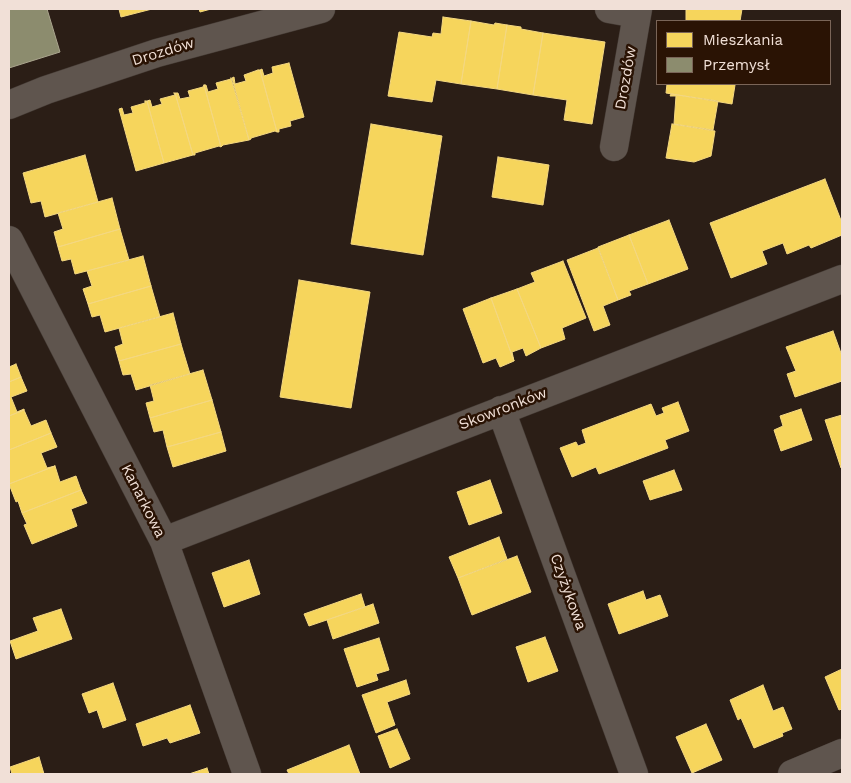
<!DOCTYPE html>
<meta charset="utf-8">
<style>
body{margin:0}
#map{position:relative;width:851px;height:783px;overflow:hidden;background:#2b1e16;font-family:"Work Sans",sans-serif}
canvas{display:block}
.frame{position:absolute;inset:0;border:10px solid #f1e0d7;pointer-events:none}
.legend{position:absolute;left:656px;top:20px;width:175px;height:65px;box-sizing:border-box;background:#2a1304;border:1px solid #7a6558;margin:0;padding:6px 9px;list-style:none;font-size:15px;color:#f1e0d7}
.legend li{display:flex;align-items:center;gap:10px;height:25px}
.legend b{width:25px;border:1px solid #7a6558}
</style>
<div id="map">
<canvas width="851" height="783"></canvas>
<div class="frame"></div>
<ul class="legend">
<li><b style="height:14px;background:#f6d55c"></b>Mieszkania</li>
<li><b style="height:14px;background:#8c8c6e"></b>Przemysł</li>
</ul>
</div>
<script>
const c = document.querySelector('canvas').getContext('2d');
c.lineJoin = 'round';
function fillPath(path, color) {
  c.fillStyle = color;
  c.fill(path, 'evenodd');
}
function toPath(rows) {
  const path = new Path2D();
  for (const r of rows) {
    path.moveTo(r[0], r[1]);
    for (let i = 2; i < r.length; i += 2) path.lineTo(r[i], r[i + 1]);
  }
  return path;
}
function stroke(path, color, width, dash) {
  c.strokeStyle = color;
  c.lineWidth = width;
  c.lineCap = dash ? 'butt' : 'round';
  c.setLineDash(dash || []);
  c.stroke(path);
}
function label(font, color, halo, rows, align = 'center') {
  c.font = font + ' "Work Sans",sans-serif';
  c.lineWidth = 5;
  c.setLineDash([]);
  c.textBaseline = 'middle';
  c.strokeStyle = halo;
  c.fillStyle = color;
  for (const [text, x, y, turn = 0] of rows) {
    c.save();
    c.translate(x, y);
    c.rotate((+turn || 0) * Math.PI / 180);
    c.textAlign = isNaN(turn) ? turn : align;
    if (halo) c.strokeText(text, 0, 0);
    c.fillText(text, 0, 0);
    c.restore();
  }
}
const homes = toPath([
 [119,9,152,9,121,17,119,9],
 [199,9,211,9,200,12,199,9],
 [686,9,742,9,740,21,686,21,686,9],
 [443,17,471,21,461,84,436,80,432,102,388,96,399,32,432,37,433,33,441,34,443,17],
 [471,21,494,25,495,23,507,25,497,89,461,84,471,21],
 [507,25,521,27,521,29,543,33,533,95,497,89,507,25],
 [543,33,605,42,592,124,564,120,567,100,533,95,543,33],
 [289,63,304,117,290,121,291,126,279,129,279,132,277,132,260,70,262,69,264,76,273,73,272,67,289,63],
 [258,70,260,70,277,132,275,131,251,138,251,139,249,140,232,78,234,77,235,84,246,81,244,75,258,70],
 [231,78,249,140,223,145,221,147,204,85,206,85,208,92,218,89,216,83,231,79,231,78],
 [667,84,733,84,735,85,732,104,666,93,667,84],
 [204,85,221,147,219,146,195,153,195,155,193,155,175,93,178,93,180,99,190,97,188,91,203,87,204,85],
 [174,93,175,93,193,155,164,163,147,101,150,100,152,107,162,104,160,99,175,95,174,93],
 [671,94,718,101,713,130,674,124,676,96,670,96,671,94],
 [145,101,147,101,164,163,136,171,119,109,122,108,124,115,133,113,131,107,145,103,145,101],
 [371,124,442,136,423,255,351,244,371,124],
 [672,124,715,131,711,156,694,162,666,158,672,124],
 [85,155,98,202,45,217,41,201,31,203,23,173,85,155],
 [498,157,549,165,543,205,492,197,498,157],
 [825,179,842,223,842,235,811,248,809,245,787,254,783,243,762,251,767,264,731,278,710,223,825,179],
 [112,198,120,229,58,247,54,232,63,229,58,213,112,198],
 [669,220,688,269,648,284,629,235,669,220],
 [120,229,129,260,75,274,71,259,62,261,58,247,120,229],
 [629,235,648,284,629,291,631,295,618,300,598,247,629,235],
 [598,248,618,300,603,306,610,325,594,331,567,260,598,248],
 [143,256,151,286,88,304,83,289,92,286,87,271,143,256],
 [563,261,586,318,562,328,565,339,541,348,517,289,535,282,531,273,563,261],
 [299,280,370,292,351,408,280,397,299,280],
 [151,286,160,317,105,332,100,315,92,317,88,304,151,286],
 [517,289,541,348,526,356,523,348,512,352,514,361,491,298,517,289],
 [491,298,514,361,500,367,496,358,483,363,463,309,491,298],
 [173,313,181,344,119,361,115,347,123,344,119,328,173,313],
 [833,331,842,356,842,381,795,397,787,374,796,371,786,347,833,331],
 [181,344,190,374,136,390,131,374,123,375,119,361,181,344],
 [16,364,21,377,9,382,9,367,16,364],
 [203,370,212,400,150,418,146,403,154,401,150,385,203,370],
 [21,377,27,391,11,397,17,412,24,409,24,410,9,416,9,382,21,377],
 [212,400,221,432,167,447,163,430,154,432,150,418,212,400],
 [678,402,689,431,665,440,668,448,599,474,596,467,572,477,560,448,576,442,578,446,586,443,582,430,651,404,656,416,664,413,662,408,678,402],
 [801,409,812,440,781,451,774,430,783,426,780,416,801,409],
 [24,410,31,426,46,420,51,433,9,450,9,416,24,410],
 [842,415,842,468,841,468,825,420,842,415],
 [221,432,226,451,173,467,167,447,221,432],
 [51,433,57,447,41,453,47,468,55,466,9,484,9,450,51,433],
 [55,466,60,482,76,476,81,490,22,513,18,501,16,502,9,484,55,466],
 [674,470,682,490,650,500,643,481,674,470],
 [490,480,502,513,469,525,457,492,490,480],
 [81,490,87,503,71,509,77,526,32,544,24,525,27,524,22,513,81,490],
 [499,537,507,559,458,578,449,557,499,537],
 [517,556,531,592,472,615,458,578,517,556],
 [249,560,260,594,224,607,212,573,249,560],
 [643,591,646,600,660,595,668,616,619,634,608,604,643,591],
 [361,594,365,607,309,626,304,614,361,594],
 [373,604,379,623,333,639,327,620,373,604],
 [61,609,72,639,16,659,10,641,38,631,33,618,61,609],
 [545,637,558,671,528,682,516,647,545,637],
 [379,638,389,670,376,674,378,680,357,687,344,649,379,638],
 [842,669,842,709,839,710,825,677,842,669],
 [406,680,410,694,387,702,395,725,376,733,362,695,406,680],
 [113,683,126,720,103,728,97,710,89,713,82,694,113,683],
 [763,685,773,711,783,707,792,729,782,733,783,736,754,748,741,718,738,720,730,700,763,685],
 [190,705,200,733,170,743,167,738,143,746,136,724,190,705],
 [706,724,722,760,692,773,676,737,706,724],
 [397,729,410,759,390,768,378,736,397,729],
 [349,745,360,774,289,774,287,770,349,745],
 [39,757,44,774,12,774,10,767,39,757],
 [207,768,209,774,189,774,207,768]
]);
const industry = toPath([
 [9,9,47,9,60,52,9,68,9,9]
]);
const minor = toPath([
 [609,9,637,14],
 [9,105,46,90,157,53,321,9],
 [614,147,638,9],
 [9,240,164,541,247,774],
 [501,410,634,774],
 [164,541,842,279],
 [792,774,842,753]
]);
const streetNames = [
 ["Drozdów",163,52,-17],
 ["Drozdów",626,78,-80],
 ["Skowronków",503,409,-21],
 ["Kanarkowa",143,501,63],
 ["Czyżykowa",568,592,70]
];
fillPath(homes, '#f6d55c');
stroke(homes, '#f4d881', 1);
fillPath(industry, '#8c8c6e');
stroke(industry, '#aaa58e', 1);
stroke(minor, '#433933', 29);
stroke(minor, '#5f554e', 28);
label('15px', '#f1e0d7', '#2a1304', streetNames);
</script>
